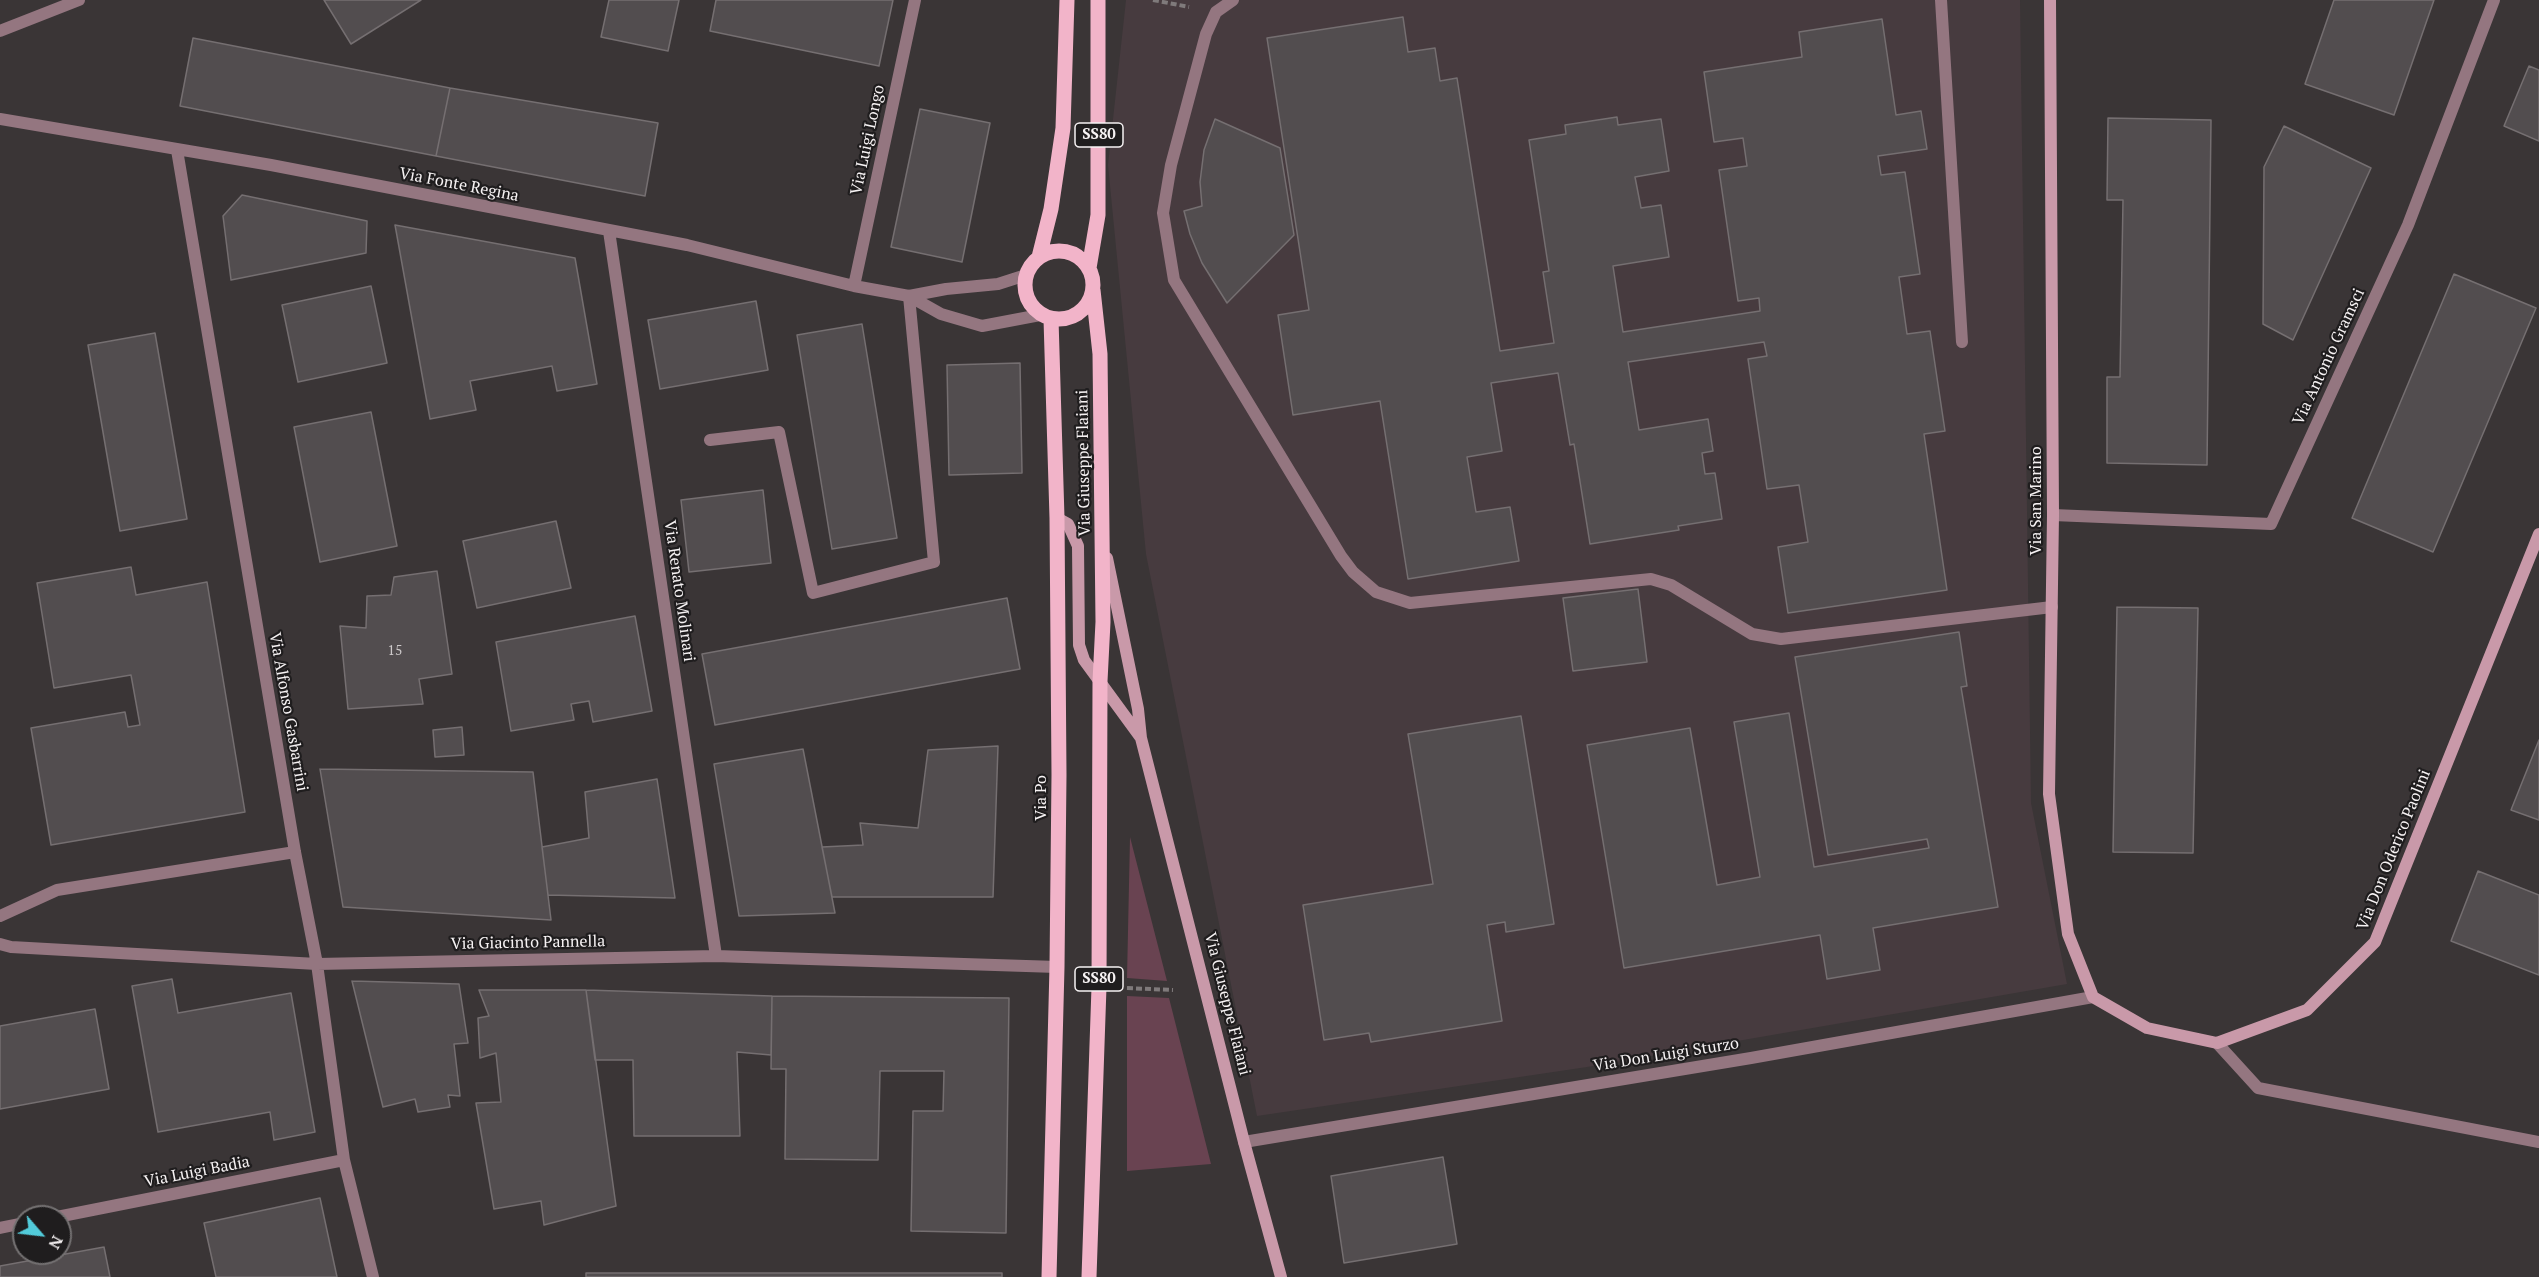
<!DOCTYPE html>
<style>
body{margin:0}
#map{position:relative;width:2539px;height:1277px;overflow:hidden;background:#3a3536;font-family:"PT Serif",serif}
canvas{display:block}
.north{position:absolute;left:12px;top:1205px;width:60px;height:60px;box-sizing:border-box;background:#1f1d1e;border:2px solid #757273;border-radius:50%;rotate:118deg;font-size:16px;font-weight:700;line-height:24px;text-align:center;color:#f6f2f3}
.north::after{content:'';display:block;margin:auto;width:21px;height:27px;background:#52cbda;clip-path:polygon(50% 0,100% 100%,50% 72%,0 100%)}
</style>
<div id="map">
<canvas width="2539" height="1277"></canvas>
<div class="north">N</div>
</div>
<script>
const c = document.querySelector('canvas').getContext('2d');
c.lineJoin = 'round';
function fillPath(path, color) {
  c.fillStyle = color;
  c.fill(path, 'evenodd');
}
function toPath(rows) {
  const path = new Path2D();
  for (const r of rows) {
    if (r.length === 3) {
      path.moveTo(r[0] + r[2], r[1]);
      path.arc(r[0], r[1], r[2], 0, 2 * Math.PI);
      continue;
    }
    path.moveTo(r[0], r[1]);
    for (let i = 2; i < r.length; i += 2) path.lineTo(r[i], r[i + 1]);
  }
  return path;
}
function stroke(path, color, width, dash) {
  c.strokeStyle = color;
  c.lineWidth = width;
  c.lineCap = dash ? 'butt' : 'round';
  c.setLineDash(dash || []);
  c.stroke(path);
}
function label(font, color, halo, rows, align = 'center') {
  c.font = font + ' "PT Serif",serif';
  c.lineWidth = 4.5;
  c.setLineDash([]);
  c.textBaseline = 'middle';
  c.strokeStyle = halo;
  c.fillStyle = color;
  for (const [text, x, y, turn = 0] of rows) {
    c.save();
    c.translate(x, y);
    c.rotate((+turn || 0) * Math.PI / 180);
    c.textAlign = isNaN(turn) ? turn : align;
    if (halo) c.strokeText(text, 0, 0);
    c.fillText(text, 0, 0);
    c.restore();
  }
}
const built = toPath([
 [1126,0,2020,0,2031,803,2067,984,1587,1067,1257,1116,1146,554,1108,165]
]);
const green = toPath([
 [1130,837,1167,981,1127,978],
 [1127,996,1169,998,1211,1164,1127,1171]
]);
const building = toPath([
 [324,0,421,0,351,44,324,0],
 [609,0,679,0,668,51,601,37,609,0],
 [716,0,893,0,879,66,710,31,716,0],
 [2334,0,2434,0,2394,115,2305,84,2334,0],
 [1403,17,1408,52,1435,48,1440,81,1457,78,1500,351,1554,343,1543,272,1549,271,1529,140,1566,134,1565,125,1617,117,1618,125,1661,119,1669,171,1635,177,1641,208,1661,205,1669,257,1613,266,1623,332,1760,311,1759,298,1738,301,1719,170,1747,166,1743,138,1714,142,1704,72,1802,57,1799,32,1882,19,1896,115,1921,111,1927,149,1878,156,1881,175,1905,172,1920,274,1899,277,1907,334,1930,331,1945,431,1924,434,1947,590,1788,613,1778,547,1808,542,1799,485,1767,489,1748,359,1767,356,1764,342,1628,362,1639,430,1708,419,1713,451,1702,453,1705,474,1715,473,1722,519,1678,526,1679,530,1590,544,1574,444,1570,445,1558,373,1491,383,1502,451,1467,457,1476,512,1510,507,1519,561,1408,579,1380,401,1293,415,1278,315,1309,310,1267,38,1403,17],
 [193,38,450,88,436,156,180,106,193,38],
 [2529,66,2539,70,2539,141,2504,126,2529,66],
 [450,88,658,123,645,196,436,156,450,88],
 [920,109,990,123,962,262,891,247,920,109],
 [2108,118,2211,120,2207,465,2107,463,2107,377,2120,377,2123,200,2107,200,2108,118],
 [1215,119,1280,148,1294,235,1227,303,1202,263,1190,234,1184,211,1202,206,1200,182,1204,150,1215,119],
 [2284,126,2371,168,2293,340,2263,324,2264,167,2284,126],
 [242,195,367,221,366,253,231,280,223,216,242,195],
 [395,225,575,258,597,384,557,391,552,366,470,381,476,410,430,419,395,225],
 [2454,274,2536,308,2433,552,2352,518,2454,274],
 [371,286,387,363,298,382,282,305,371,286],
 [756,301,768,370,660,389,648,320,756,301],
 [862,324,897,538,832,549,797,335,862,324],
 [155,333,187,519,120,531,88,345,155,333],
 [1020,363,1022,473,949,475,947,365,1020,363],
 [371,412,397,546,320,562,294,427,371,412],
 [763,490,771,563,689,572,681,500,763,490],
 [556,521,571,588,477,608,463,541,556,521],
 [131,567,136,595,207,582,245,812,51,845,31,728,125,712,128,727,140,725,131,675,54,688,37,583,131,567],
 [437,571,452,674,419,679,423,704,348,709,340,626,366,628,367,596,391,595,394,577,437,571],
 [1638,589,1647,662,1573,671,1563,598,1638,589],
 [1007,598,1020,669,715,725,702,654,1007,598],
 [2117,607,2198,608,2193,853,2113,852,2117,607],
 [635,616,652,711,593,722,589,701,571,704,574,720,511,731,496,642,635,616],
 [1959,632,1967,686,1961,687,1998,907,1873,928,1880,970,1827,979,1820,935,1624,968,1587,745,1690,728,1717,885,1760,877,1734,722,1789,713,1814,867,1929,848,1927,839,1828,855,1795,657,1959,632],
 [1521,716,1554,924,1506,932,1505,922,1487,925,1502,1021,1371,1042,1369,1033,1324,1040,1303,905,1433,884,1408,734,1521,716],
 [462,727,464,755,435,757,433,730,462,727],
 [2539,740,2539,820,2511,810,2539,740],
 [998,746,993,897,832,897,822,847,863,845,860,823,918,828,928,750,998,746],
 [803,749,835,913,739,916,714,764,803,749],
 [320,769,533,772,551,920,343,907,320,769],
 [657,779,675,898,548,895,542,847,589,838,585,792,657,779],
 [2478,871,2539,895,2539,975,2451,941,2478,871],
 [172,979,178,1013,291,993,315,1132,274,1140,270,1112,158,1132,132,986,172,979],
 [352,981,459,984,468,1043,454,1044,460,1096,448,1095,450,1107,418,1112,415,1099,383,1107,352,981],
 [479,990,586,990,616,1206,544,1225,541,1201,494,1209,476,1103,501,1102,496,1053,480,1058,478,1018,489,1016,479,990],
 [586,990,772,996,771,1055,737,1052,740,1136,634,1136,633,1060,595,1060,586,990],
 [772,996,1009,998,1006,1233,911,1231,913,1111,943,1111,944,1071,880,1071,878,1160,785,1159,786,1069,771,1069,772,996],
 [95,1009,109,1089,0,1109,0,1026,95,1009],
 [1443,1157,1457,1244,1344,1263,1331,1176,1443,1157],
 [320,1198,337,1277,216,1277,204,1223,320,1198],
 [104,1247,110,1277,0,1277,0,1266,104,1247],
 [586,1273,1002,1273,1002,1277,586,1277,586,1273]
]);
const path = toPath([
 [1153,0,1189,7],
 [1127,988,1173,990]
]);
const lane = toPath([
 [1233,0,1216,12,1206,34,1171,165,1163,213,1174,280,1341,556,1353,572,1376,592,1410,603,1651,579,1671,585,1752,634,1781,639,2052,607],
 [1941,0,1962,342],
 [710,440,779,432,813,593,934,562,909,296],
 [2217,1043,2258,1088,2539,1142]
]);
const street = toPath([
 [0,31,79,0],
 [0,119,271,165,687,245,854,286,909,296,941,314,982,326,1040,315],
 [177,150,295,852,317,964,344,1160,373,1277],
 [609,231,716,956],
 [854,286,915,0],
 [909,296,946,289,998,284,1026,275],
 [2053,515,2271,524,2408,225,2494,0],
 [0,916,57,890,295,852],
 [0,944,11,947,317,964,716,956,1057,967],
 [1244,1142,1751,1058,2093,997],
 [57,1217,344,1160],
 [0,1228,24,1223]
]);
const secondary = toPath([
 [2050,0,2053,515,2049,794,2068,934,2093,997,2147,1028,2217,1043,2307,1010,2375,942,2539,534],
 [1057,518,1068,524,1078,546,1079,645,1084,660,1141,738],
 [1107,558,1138,709,1141,738,1244,1142,1281,1277]
]);
const primary = toPath([
 [1059,285,34],
 [1039,257,1051,209,1063,128,1067,0],
 [1089,268,1098,215,1098,0],
 [1049,1277,1057,967,1059,775,1057,518,1051,319],
 [1089,1277,1099,987,1100,681,1103,622,1100,354,1093,290]
]);
const numberNames = [
 ["15",395,651]
];
const shields = [
 [1099,135,48],
 [1099,979,48]
];
const shieldNames = [
 ["SS80",1099,135],
 ["SS80",1099,979]
];
const streetNames = [
 ["Via Luigi Longo",868,140,-78],
 ["Via Fonte Regina",459,185,11],
 ["Via Antonio Gramsci",2329,357,-65],
 ["Via Giuseppe Flaiani",1084,463,-91],
 ["Via San Marino",2036,501,-90],
 ["Via Renato Molinari",679,591,82],
 ["Via Alfonso Gasbarrini",288,712,80],
 ["Via Po",1041,798,-90],
 ["Via Don Oderico Paolini",2394,850,-68],
 ["Via Giacinto Pannella",528,943,-1],
 ["Via Giuseppe Flaiani",1227,1004,76],
 ["Via Don Luigi Sturzo",1666,1055,-9],
 ["Via Luigi Badia",197,1172,-11]
];
fillPath(built, '#473b3f');
fillPath(green, '#694351');
fillPath(building, '#524d4f');
stroke(building, '#756f71', 1.5);
stroke(path, '#7f7a7b', 4, [6, 3]);
stroke(lane, '#947680', 12);
stroke(street, '#947680', 12);
stroke(secondary, '#c999a9', 12);
stroke(primary, '#f2b4c9', 15);
label('14px', '#cdc9ca', null, numberNames);
for (const [x, y, w] of shields) {
  const box = new Path2D();
  box.roundRect(x - w / 2, y - 12, w, 24, 4.5);
  c.fillStyle = '#1f1d1e';
  c.fill(box);
  stroke(box, '#f6f2f3', 1.5);
}
label('bold 15px', '#f6f2f3', null, shieldNames);
label('16px', '#f6f2f3', '#1f1d1e', streetNames);
</script>
